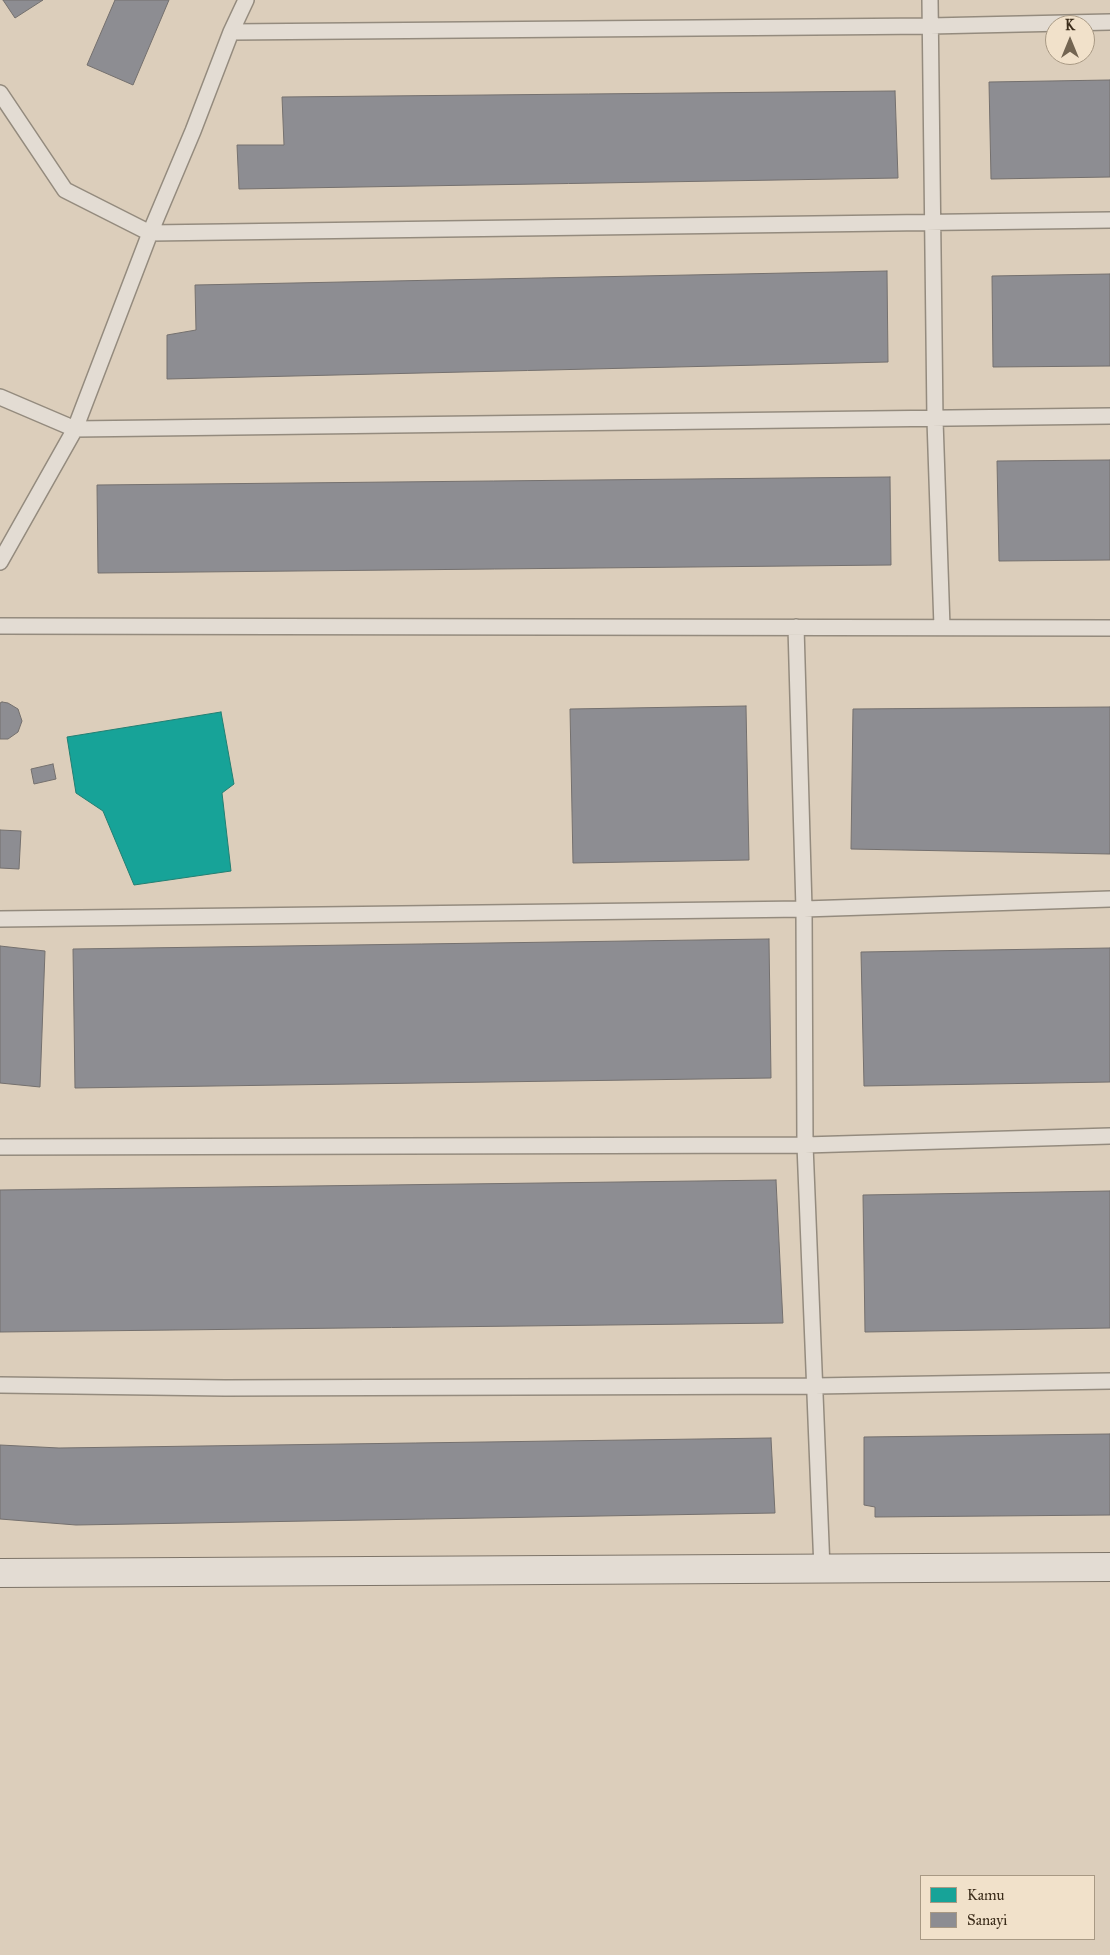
<!DOCTYPE html>
<style>
body{margin:0}
#map{position:relative;width:1110px;height:1955px;overflow:hidden;background:#dccebb;font-family:"IM FELL Great Primer",serif}
canvas{display:block}
.legend{position:absolute;left:920px;top:1875px;width:175px;height:65px;box-sizing:border-box;background:#f1e1ca;border:1px solid #a89984;margin:0;padding:6px 9px;list-style:none;font-size:15px;color:#3b2c1a}
.legend li{display:flex;align-items:center;gap:10px;height:25px}
.legend b{width:25px;border:1px solid #a89984}
.north{position:absolute;left:1045px;top:15px;width:50px;height:50px;box-sizing:border-box;background:#f1e1ca;border:1px solid #a89984;border-radius:50%;rotate:0deg;font-size:14px;font-weight:700;line-height:20px;text-align:center;color:#3b2c1a}
.north::after{content:'';display:block;margin:auto;width:18px;height:22px;background:#736552;clip-path:polygon(50% 0,100% 100%,50% 72%,0 100%)}
</style>
<div id="map">
<canvas width="1110" height="1955"></canvas>
<ul class="legend">
<li><b style="height:14px;background:#17a398"></b>Kamu</li>
<li><b style="height:14px;background:#8d8d92"></b>Sanayi</li>
</ul>
<div class="north">K</div>
</div>
<script>
const c = document.querySelector('canvas').getContext('2d');
c.lineJoin = 'round';
function fillPath(path, color) {
  c.fillStyle = color;
  c.fill(path, 'evenodd');
}
function toPath(rows) {
  const path = new Path2D();
  for (const r of rows) {
    path.moveTo(r[0], r[1]);
    for (let i = 2; i < r.length; i += 2) path.lineTo(r[i], r[i + 1]);
  }
  return path;
}
function stroke(path, color, width, dash) {
  c.strokeStyle = color;
  c.lineWidth = width;
  c.lineCap = dash ? 'butt' : 'round';
  c.setLineDash(dash || []);
  c.stroke(path);
}
const public = toPath([
 [221,712,234,784,222,793,231,871,134,885,103,811,76,793,67,737,221,712]
]);
const industry = toPath([
 [3,0,43,0,15,18,3,0],
 [115,0,169,0,133,85,87,65,115,0],
 [1110,80,1110,177,991,179,989,82,1110,80],
 [895,91,898,178,239,189,237,145,284,145,282,97,895,91],
 [887,271,888,362,167,379,167,335,196,330,195,285,887,271],
 [1110,274,1110,366,993,367,992,276,1110,274],
 [1110,460,1110,560,999,561,997,461,1110,460],
 [890,477,891,565,98,573,97,485,890,477],
 [2,702,8,703,18,709,22,721,18,732,8,739,0,739,0,703,2,702],
 [746,706,749,860,573,863,570,709,746,706],
 [1110,707,1110,854,851,849,853,709,1110,707],
 [53,764,56,779,34,784,31,769,53,764],
 [0,830,21,831,19,869,0,868,0,830],
 [769,939,771,1078,75,1088,73,949,769,939],
 [0,946,45,951,40,1087,0,1083,0,946],
 [1110,948,1110,1082,864,1086,861,952,1110,948],
 [776,1180,783,1323,0,1332,0,1190,776,1180],
 [1110,1191,1110,1328,865,1332,863,1195,1110,1191],
 [1110,1434,1110,1515,875,1517,875,1507,864,1505,864,1437,1110,1434],
 [771,1438,775,1513,76,1525,0,1519,0,1445,59,1448,771,1438]
]);
const lane = toPath([
 [930,0,935,420,942,627],
 [231,32,930,26,1110,22],
 [0,93,65,190,150,233,1110,220],
 [0,397,75,429,1110,416],
 [0,562,75,429,150,233,193,131,231,32,246,0],
 [0,626,1110,628],
 [796,627,804,909,805,1145,822,1569],
 [0,919,804,909,1110,899],
 [0,1147,805,1145,1110,1136],
 [0,1385,225,1388,815,1386,1110,1381]
]);
const secondary = toPath([
 [0,1573,1110,1567]
]);
fillPath(public, '#17a398');
stroke(public, '#227f72', 1);
fillPath(industry, '#8d8d92');
stroke(industry, '#74706e', 1);
stroke(lane, '#948b7e', 18);
stroke(secondary, '#7d7468', 30);
stroke(lane, '#e3dcd3', 15);
stroke(secondary, '#e3dcd3', 28);
</script>
